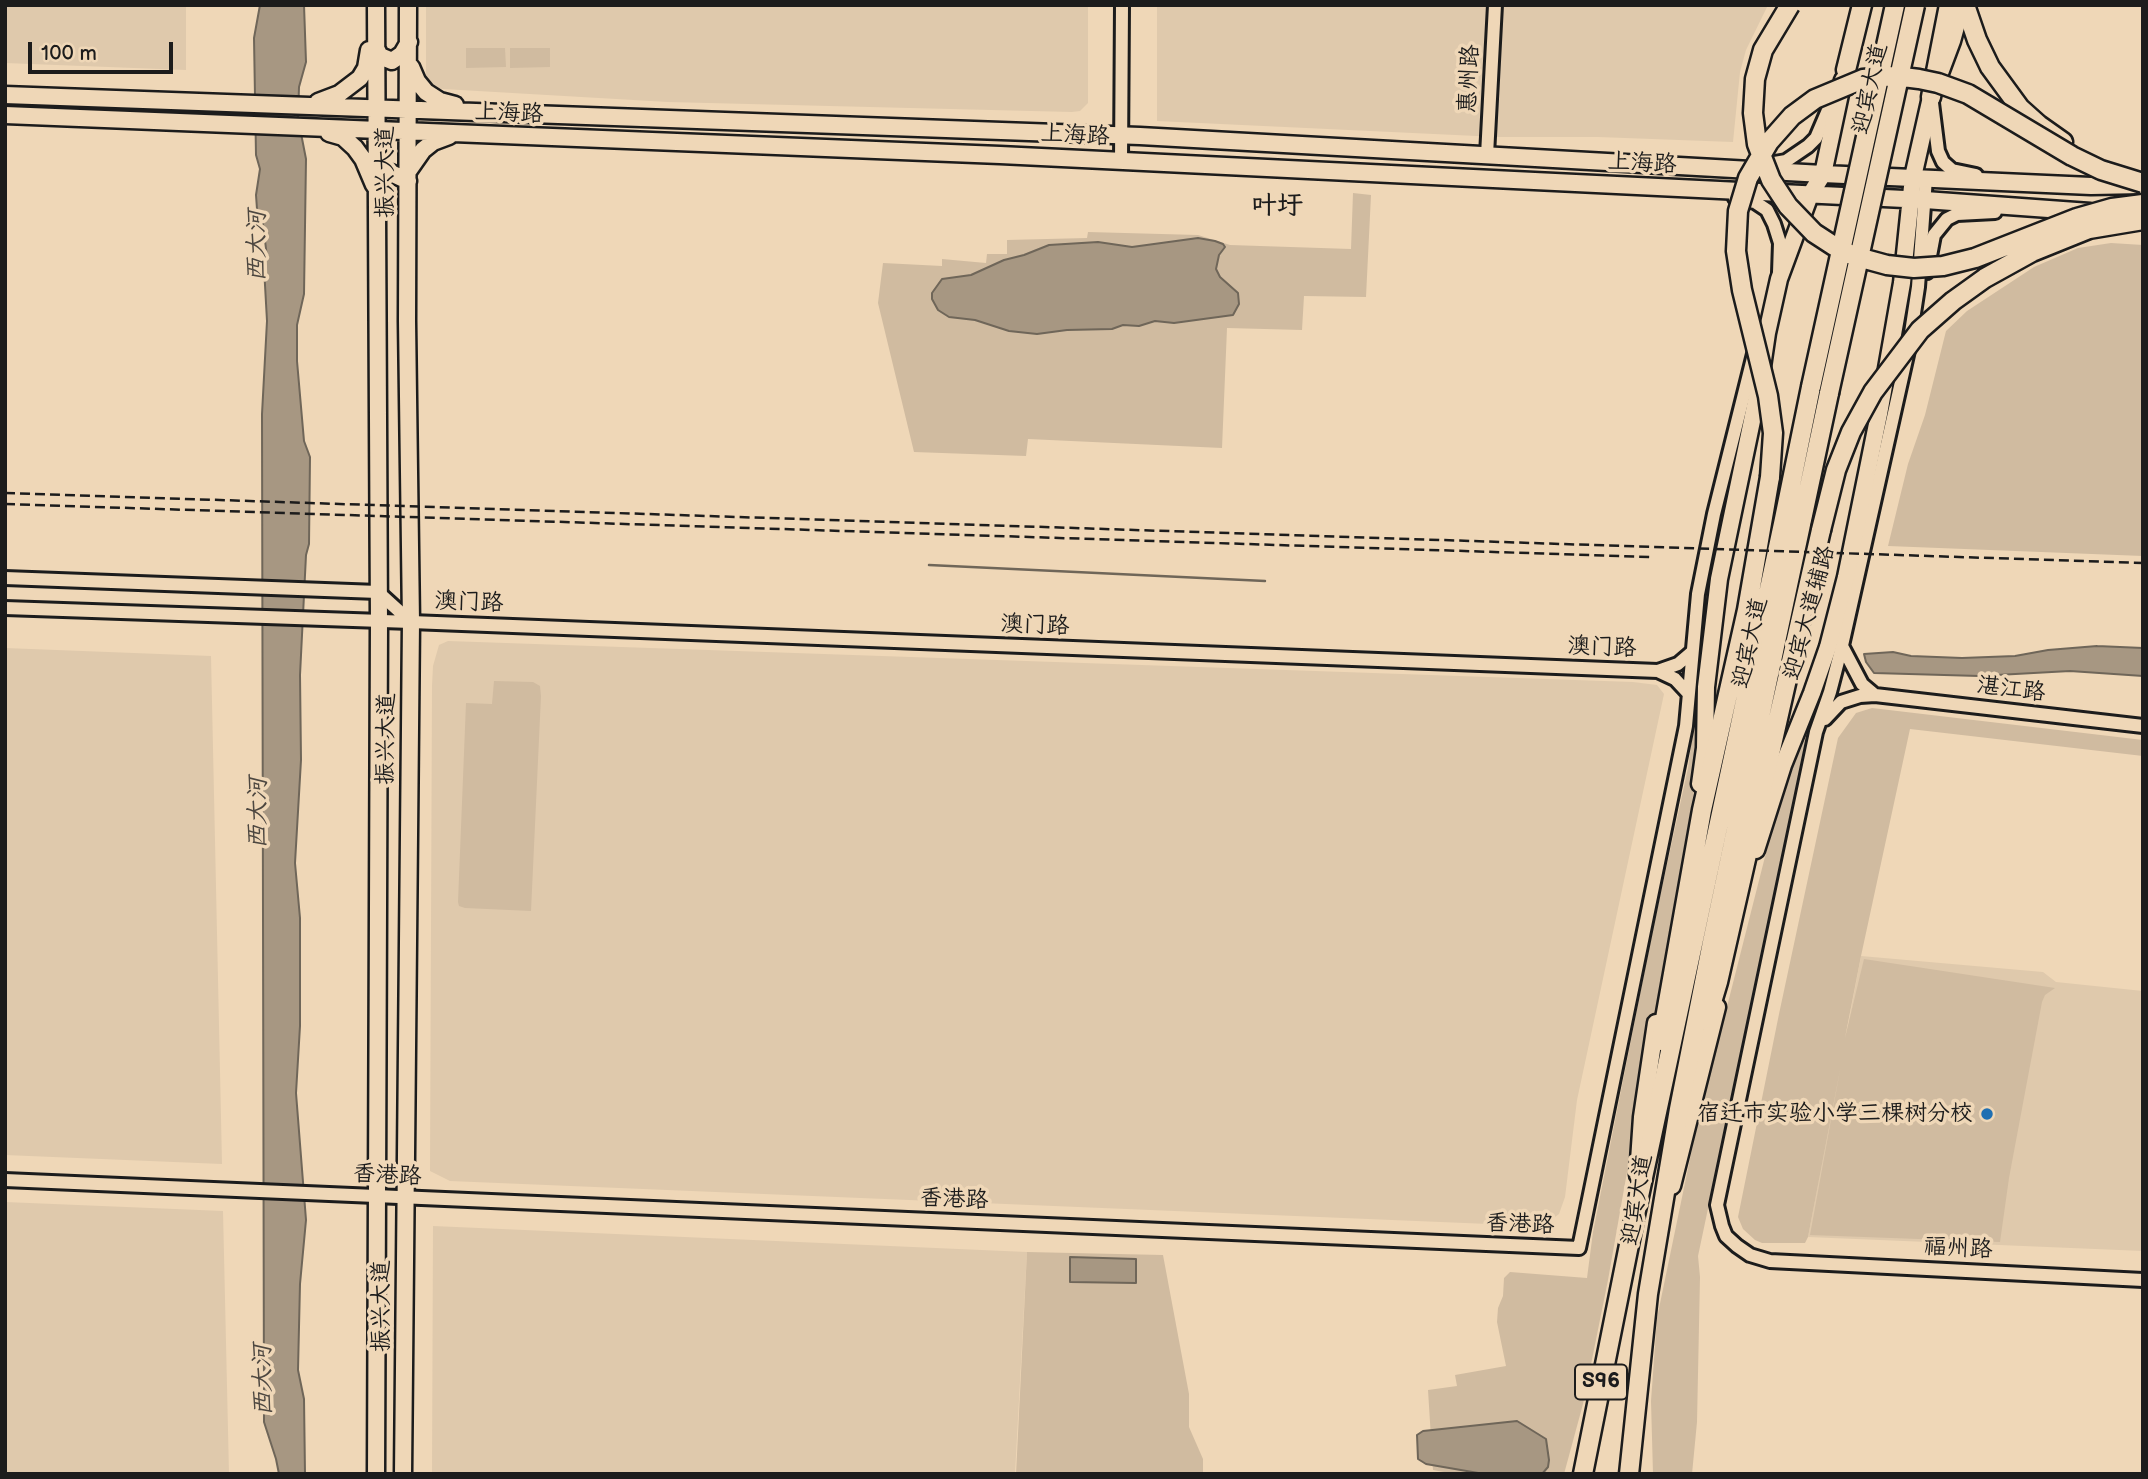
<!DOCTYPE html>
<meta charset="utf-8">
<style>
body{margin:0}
#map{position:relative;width:2148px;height:1479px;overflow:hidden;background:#efd7b7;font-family:"Balsamiq Sans",sans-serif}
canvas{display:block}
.frame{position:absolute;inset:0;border:7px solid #1c1c1c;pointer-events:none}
.scale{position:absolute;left:28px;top:42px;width:145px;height:32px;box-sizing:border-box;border:4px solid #1c1c1c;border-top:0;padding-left:9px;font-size:21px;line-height:24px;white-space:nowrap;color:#1c1c1c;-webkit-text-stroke:5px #efd7b7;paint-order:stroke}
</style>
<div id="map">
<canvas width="2148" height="1479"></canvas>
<div class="frame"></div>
<div class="scale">100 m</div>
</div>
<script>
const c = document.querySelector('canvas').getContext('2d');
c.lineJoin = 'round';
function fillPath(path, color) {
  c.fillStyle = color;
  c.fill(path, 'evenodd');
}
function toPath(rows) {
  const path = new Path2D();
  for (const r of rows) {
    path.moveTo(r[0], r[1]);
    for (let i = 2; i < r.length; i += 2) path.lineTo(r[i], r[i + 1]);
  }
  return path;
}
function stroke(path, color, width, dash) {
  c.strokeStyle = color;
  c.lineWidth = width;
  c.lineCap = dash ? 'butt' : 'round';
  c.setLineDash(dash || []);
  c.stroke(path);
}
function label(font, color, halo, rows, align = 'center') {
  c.font = font + ' "Balsamiq Sans","LXGW WenKai TC",sans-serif';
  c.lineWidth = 7;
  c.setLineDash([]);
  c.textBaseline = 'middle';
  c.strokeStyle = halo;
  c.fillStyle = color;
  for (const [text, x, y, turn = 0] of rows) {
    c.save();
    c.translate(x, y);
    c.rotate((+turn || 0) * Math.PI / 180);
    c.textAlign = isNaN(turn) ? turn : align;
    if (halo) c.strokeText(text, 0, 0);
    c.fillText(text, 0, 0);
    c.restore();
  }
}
const built = toPath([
 [5,5,186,5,186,70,5,63],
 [426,5,1088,5,1088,103,1080,111,1072,112,668,102,426,88],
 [1157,5,1768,5,1746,50,1740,72,1733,142,1598,137,1498,137,1157,121],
 [448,641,1633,682,1657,685,1664,694,1577,1100,1565,1197,1559,1214,1547,1223,1513,1225,450,1181,430,1171,432,686,433,666,439,645],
 [5,648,211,656,222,1164,5,1155],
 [1861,956,2043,972,2056,982,2143,991,2143,1251,1808,1237],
 [5,1202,223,1211,229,1474,5,1474],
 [433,1226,1027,1252,1015,1474,432,1474]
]);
const green = toPath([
 [466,48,505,48,506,67,466,68],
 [510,48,550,48,550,67,510,68],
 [1353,193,1371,195,1366,297,1304,296,1302,330,1227,328,1222,448,1028,439,1026,456,914,452,878,303,883,263,942,266,942,259,986,263,987,254,1007,254,1007,240,1087,238,1088,232,1198,235,1230,245,1351,249],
 [2111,243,2143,245,2143,556,1888,546,1908,464,1925,415,1946,331,1967,311,2034,267,2078,248],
 [494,681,533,682,540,686,541,696,531,911,465,908,459,906,458,902,466,703,492,704],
 [1699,685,1695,785,1608,1280,1583,1404,1564,1474,1455,1474,1433,1470,1428,1390,1457,1386,1455,1375,1506,1366,1497,1322,1498,1308,1503,1296,1504,1278,1510,1272,1587,1278,1593,1232,1653,929,1688,768],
 [1872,708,2143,740,2143,756,1910,729,1861,956,1845,1038,1864,959,2055,988,2045,995,2042,1002,2009,1178,2000,1242,1810,1235,1841,1065,1808,1237,1805,1243,1762,1243,1755,1240,1743,1229,1738,1217,1779,1014,1838,738,1856,713],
 [1809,730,1698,1256,1700,1277,1697,1422,1692,1474,1653,1474,1651,1401,1657,1318,1697,1125,1770,837,1792,769],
 [1027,1252,1163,1255,1189,1394,1189,1427,1203,1459,1203,1474,1016,1474]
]);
const water = toPath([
 [260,5,304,5,306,62,299,87,298,118,306,159,304,294,297,325,297,361,304,441,310,457,309,544,306,555,300,675,301,760,295,863,300,918,300,1026,296,1093,306,1220,300,1284,298,1370,304,1399,305,1474,279,1474,276,1459,264,1422,262,414,267,321,264,267,267,257,263,224,257,209,256,195,260,169,256,155,254,38,260,5],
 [1198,238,1215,241,1223,244,1225,247,1219,255,1216,269,1220,277,1238,293,1239,304,1233,315,1174,323,1155,321,1139,326,1123,325,1112,329,1067,330,1037,334,1009,331,975,320,949,317,938,310,932,299,932,293,942,279,971,275,1004,260,1024,255,1049,245,1098,242,1132,247,1198,238],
 [2097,646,2143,648,2143,676,2070,671,1979,676,1874,673,1866,662,1864,654,1893,652,1911,656,1962,658,2015,656,2048,650,2097,646],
 [1070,1257,1136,1259,1136,1283,1070,1282,1070,1257],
 [1517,1421,1546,1439,1549,1460,1548,1467,1542,1474,1484,1474,1426,1464,1418,1459,1417,1435,1423,1431,1517,1421]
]);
const stream = toPath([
 [929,565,1265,581]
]);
const minor = toPath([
 [1932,103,1938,151,1943,162,1952,170,1976,175],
 [1487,155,1495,5],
 [1121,161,1122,5],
 [1763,165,1786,161,1808,146,1816,138,1834,96],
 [1926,178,1918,287,1909,346,1841,650,1830,692,1816,732,1717,1205,1722,1226,1726,1236,1737,1246,1750,1255,1770,1261,2143,1280],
 [1735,198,1755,202,1767,210,1774,224,1780,243,1779,273],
 [1927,272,1934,235,1947,219,1957,214,1995,212],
 [5,578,378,592,411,622],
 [5,608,411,622,1658,671,1678,664,1692,652],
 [1842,646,1862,684,1875,695],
 [1658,671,1675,679,1688,693],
 [1825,719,1841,702,1860,696,1875,695,2143,726],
 [5,1180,1579,1248,1686,726,1698,594,1714,514,1755,350]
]);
const major = toPath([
 [376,5,379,622,376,1474],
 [376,48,380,56,392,61,402,54,409,42],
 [411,67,417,81,426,92,440,101,455,105],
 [5,95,1140,136,1823,174,2091,186,2143,185],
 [318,102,339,94,360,78,366,68,369,50],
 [5,115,1000,155,1925,200,2090,212],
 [329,133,343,137,355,148,363,159,374,185],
 [409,170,423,150,433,142,449,136],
 [377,177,391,173,408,181],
 [1700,784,1705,748,1706,687,1719,579,1759,387,1767,333,1779,279,1810,195,1823,174,1843,80],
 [1756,850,1783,765,1812,693,1828,647,1846,577,1879,414,1902,283,1913,177,1931,97,1952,41,1962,5],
 [1638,1175,1642,1117,1656,1023],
 [1672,1186,1717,1007],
 [403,1474,411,622,407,321,408,5]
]);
const highway = toPath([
 [1965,5,1977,40,1990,67,2020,108,2039,125,2063,142],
 [1846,70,1862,5],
 [1931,97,1949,5],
 [1707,1019,1718,982,1821,530],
 [1661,1041,1702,810,1747,610,1770,477],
 [1583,1474,1635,1215,1784,519,1811,387],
 [1629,1474,1648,1294,1679,1109,1712,942,1829,393]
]);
const rail = toPath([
 [5,493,2143,563],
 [5,504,1650,557]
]);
const highwayBridge = toPath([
 [1790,5,1763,50,1755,79,1753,113,1757,144,1771,180,1788,206,1814,233,1834,246,1854,256,1887,265,1914,268,1943,266,1975,258,2077,218,2112,208,2143,204],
 [1811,387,1895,5],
 [1829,393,1915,5],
 [1770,477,1773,433,1768,396,1742,290,1736,251,1738,211,1748,178,1769,142,1792,116,1815,99,1863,79,1895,76,1919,79,1938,83,1968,94,2072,156,2101,170,2143,183],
 [1821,530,1836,470,1851,432,1873,392,1920,330,1953,301,1985,278,2032,252,2089,229,2143,220]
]);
const markers = [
 [1987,1114,7,"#1f6fb2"]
];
const shields = [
 [1601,1382,52]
];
const shieldNames = [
 ["S96",1601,1382]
];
const streetNames = [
 ["惠州路",1470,79,-87],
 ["迎宾大道",1871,89,-78],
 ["上海路",509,114,2],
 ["上海路",1075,136,3],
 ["上海路",1642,164,3],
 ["振兴大道",386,172,-90],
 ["澳门路",469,603,2],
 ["迎宾大道辅路",1810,613,-75],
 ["澳门路",1035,626,2],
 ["迎宾大道",1751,643,-78],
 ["澳门路",1602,648,2],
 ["湛江路",2011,690,7],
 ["振兴大道",387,739,-89],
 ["香港路",387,1176,3],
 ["香港路",954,1200,2],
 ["迎宾大道",1638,1200,-81],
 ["香港路",1520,1225,2],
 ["福州路",1958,1249,3],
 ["振兴大道",382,1306,-90]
];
const poiNames = [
 ["宿迁市实验小学三棵树分校",1973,1114]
];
const waterNames = [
 ["西大河",258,246,-90],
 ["西大河",259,813,-90],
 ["西大河",264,1380,-91]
];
const quarterNames = [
 ["叶圩",1277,207]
];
fillPath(built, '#dfc9ac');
fillPath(green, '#d0bba0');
fillPath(water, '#a79782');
stroke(water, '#6f6659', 2);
stroke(stream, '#6f6659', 2.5);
stroke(minor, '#1c1c1c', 18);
stroke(major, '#1c1c1c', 21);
stroke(highway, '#1c1c1c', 23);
stroke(minor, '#efd7b7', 12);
stroke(major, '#efd7b7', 16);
stroke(highway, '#efd7b7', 18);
stroke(rail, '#1c1c1c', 2.5, [10, 5]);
stroke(highwayBridge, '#1c1c1c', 23, []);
stroke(highwayBridge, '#efd7b7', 18);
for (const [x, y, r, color] of markers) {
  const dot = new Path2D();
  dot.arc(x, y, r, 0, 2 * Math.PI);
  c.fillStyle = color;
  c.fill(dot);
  stroke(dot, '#efd7b7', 2.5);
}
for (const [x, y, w] of shields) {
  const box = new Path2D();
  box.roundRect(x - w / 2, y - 17.5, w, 35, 5);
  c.fillStyle = '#efd7b7';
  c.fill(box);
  stroke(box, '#1c1c1c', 2);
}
label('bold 21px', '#1c1c1c', null, shieldNames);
label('23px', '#1c1c1c', '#efd7b7', streetNames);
label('23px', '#1c1c1c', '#efd7b7', poiNames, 'right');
label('italic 24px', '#4d4740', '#efd7b7', waterNames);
label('bold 26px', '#1c1c1c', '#efd7b7', quarterNames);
</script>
